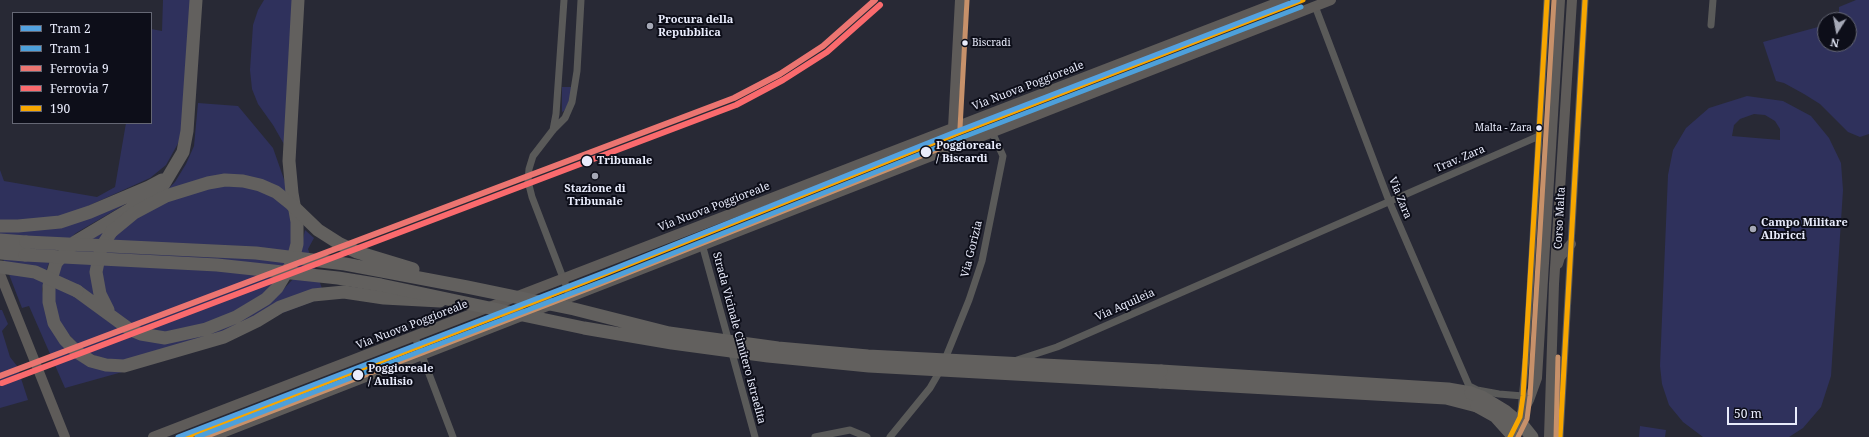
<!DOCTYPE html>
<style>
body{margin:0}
#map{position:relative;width:1869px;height:437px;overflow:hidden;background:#282935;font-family:"Noto Serif",serif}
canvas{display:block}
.legend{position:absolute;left:12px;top:12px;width:140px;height:112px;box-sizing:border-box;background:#0d0e19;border:1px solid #656774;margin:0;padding:5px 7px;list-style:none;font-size:12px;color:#e9ecfc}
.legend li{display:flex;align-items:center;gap:8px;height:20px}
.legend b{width:20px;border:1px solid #656774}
.north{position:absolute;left:1817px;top:12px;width:40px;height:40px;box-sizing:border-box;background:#0d0e19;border:1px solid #656774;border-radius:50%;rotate:191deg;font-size:11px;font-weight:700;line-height:16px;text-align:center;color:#e9ecfc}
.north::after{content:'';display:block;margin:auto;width:14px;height:18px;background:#a5a8b6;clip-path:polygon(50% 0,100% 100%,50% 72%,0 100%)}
.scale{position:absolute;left:1727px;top:407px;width:70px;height:18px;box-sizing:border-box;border:2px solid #e9ecfc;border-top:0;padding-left:5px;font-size:12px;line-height:14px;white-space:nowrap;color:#e9ecfc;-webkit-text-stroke:3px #0d0e19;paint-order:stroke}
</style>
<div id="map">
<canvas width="1869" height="437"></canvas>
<ul class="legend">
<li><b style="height:5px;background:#53a2e0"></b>Tram 2</li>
<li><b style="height:5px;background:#4da0db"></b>Tram 1</li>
<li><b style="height:5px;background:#eb7571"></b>Ferrovia 9</li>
<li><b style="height:5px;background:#fa6a6d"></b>Ferrovia 7</li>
<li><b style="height:5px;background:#f7a600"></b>190</li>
</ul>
<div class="north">N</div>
<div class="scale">50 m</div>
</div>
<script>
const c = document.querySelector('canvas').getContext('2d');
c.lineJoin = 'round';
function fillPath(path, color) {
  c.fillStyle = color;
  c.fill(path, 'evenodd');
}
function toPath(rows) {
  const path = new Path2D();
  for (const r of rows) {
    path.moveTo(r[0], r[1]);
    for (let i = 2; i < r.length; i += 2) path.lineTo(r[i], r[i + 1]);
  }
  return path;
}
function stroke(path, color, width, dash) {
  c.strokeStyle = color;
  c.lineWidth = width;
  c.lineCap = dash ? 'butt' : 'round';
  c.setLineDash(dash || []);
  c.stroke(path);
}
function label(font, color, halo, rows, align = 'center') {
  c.font = font + ' "Noto Serif",serif';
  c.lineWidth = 4;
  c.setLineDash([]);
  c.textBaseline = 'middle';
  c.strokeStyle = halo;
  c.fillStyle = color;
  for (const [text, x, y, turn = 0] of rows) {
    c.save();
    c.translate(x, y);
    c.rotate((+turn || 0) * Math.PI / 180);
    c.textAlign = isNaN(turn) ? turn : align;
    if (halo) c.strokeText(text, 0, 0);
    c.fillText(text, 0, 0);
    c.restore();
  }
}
const green = toPath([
 [163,0,191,0,181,138,166,165,150,178,88,206,146,192,76,233,58,249,48,265,42,289,48,319,57,339,70,354,86,365,102,359,82,349,61,326,53,305,56,273,71,252,164,193,175,182,186,164,194,146,198,103,238,106,273,148,286,185,293,223,292,247,278,295,295,277,305,230,314,238,308,249,325,297,133,369,65,388,29,306,22,308,0,251,0,170,4,181,97,197,115,187,126,123,151,123,151,29,162,31],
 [264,0,295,0,285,146,273,125,258,104,252,89,250,70,253,25,258,10],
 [1856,0,1869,0,1869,134,1860,137,1848,132,1820,104,1804,94,1784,83,1776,81,1763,42,1818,27,1821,35,1825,34,1825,44,1849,44,1849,20,1839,20,1839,7],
 [562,87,572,87,570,101,564,111,562,112],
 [1747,96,1783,101,1811,116,1829,138,1841,163,1843,190,1831,376,1821,407,1803,428,1789,437,1703,437,1683,422,1669,405,1662,384,1660,366,1668,175,1673,150,1686,128,1709,108],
 [1754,114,1765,115,1775,121,1780,129,1780,140,1732,136,1734,125,1740,119],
 [0,310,2,310,8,324,2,331,10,357,17,366,28,400,0,408],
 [1640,426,1666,430,1665,437,1639,437]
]);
const street = toPath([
 [1315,6,1389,201,1469,386,1477,390,1499,394,1523,396],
 [1711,25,1713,0],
 [553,130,556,114,564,0],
 [702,244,755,437],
 [570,296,532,197,528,181,529,169,533,156,553,130,565,118,572,102,577,71,581,0],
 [415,337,453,437],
 [1017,360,1057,347,1539,136],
 [1521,411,1526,358,1547,0],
 [815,437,850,430,867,437],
 [890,437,930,388,941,369,969,300,982,261,1003,156,992,132],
 [1560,437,1585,0]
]);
const secondary = toPath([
 [953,128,960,0],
 [1558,264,1560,257,1571,244],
 [0,274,65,437],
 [1514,428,1529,400,1537,378,1560,0],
 [153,437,1284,0],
 [212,437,1331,0],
 [1549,437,1554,284,1572,0]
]);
const highway = toPath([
 [196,0,187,131,183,152,164,184,152,196,75,242,56,263,49,286,49,302,54,323,65,340,77,352,91,361,106,365,124,366,224,337,257,321,280,307,313,295,344,292,384,298,440,301],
 [0,226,18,226,60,222,90,212,149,187,162,180],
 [0,240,26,242],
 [0,253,25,255],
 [77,291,129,329,141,334,165,338,206,329,236,317,266,299,277,288,292,263,297,244,297,222,292,193,289,161,298,0],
 [108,310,100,294,96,272,101,248,111,232],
 [1161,371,1448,389,1471,393],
 [1160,382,1446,398,1477,406]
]);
const highwayBridge = toPath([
 [111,232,134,213,166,196,208,183,225,180,243,181,260,185,276,192,291,204,318,230,340,244,357,252,413,269],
 [26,242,256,253,345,264,467,287,574,309,669,333,778,348,868,356,1161,371],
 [25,255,217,265,338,278,381,285,584,328,672,343,768,356,869,366,1160,382],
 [0,267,35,272,77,291],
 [1471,393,1482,397,1505,411,1524,427,1532,437],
 [1477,406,1495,416,1514,437]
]);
const bus1 = toPath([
 [186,437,585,282,956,134,1303,0],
 [1510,437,1520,417,1523,396,1547,0],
 [1560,437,1585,0]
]);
const bus2 = toPath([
 [960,128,967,0],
 [205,437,588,289,959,141],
 [1518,437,1527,419,1530,396,1554,0],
 [1556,437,1558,357]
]);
const rail1 = toPath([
 [0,376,734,98,780,74,823,46,875,0]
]);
const rail2 = toPath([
 [2,383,736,105,783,80,827,52,880,5]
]);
const tram1 = toPath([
 [178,437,608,271,955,132,1298,0]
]);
const tram2 = toPath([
 [197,437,611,278,958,139,1301,7]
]);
const markers = [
 [650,26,4,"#a5a8b6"],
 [965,43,3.5,"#e9ecfc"],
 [1539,128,3.5,"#e9ecfc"],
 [926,152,6,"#e9ecfc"],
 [587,161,6,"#e9ecfc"],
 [595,176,4,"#a5a8b6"],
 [1753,229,4,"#a5a8b6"],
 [358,375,6,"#e9ecfc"]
];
const busNames = [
 ["Biscradi",972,43],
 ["Malta - Zara",1532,128,"right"]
];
const poiNames = [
 ["Procura della",658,20],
 ["Repubblica",658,33],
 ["Stazione di",595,189,"center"],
 ["Tribunale",595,202,"center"],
 ["Campo Militare",1761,223],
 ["Albricci",1761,236]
];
const streetNames = [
 ["Via Nuova Poggioreale",1028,86,-21],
 ["Trav. Zara",1460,159,-23],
 ["Via Zara",1400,198,68],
 ["Via Nuova Poggioreale",714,207,-21],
 ["Corso Malta",1560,218,-87],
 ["Via Gorizia",972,249,-76],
 ["Via Aquileia",1125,305,-24],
 ["Via Nuova Poggioreale",412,325,-21],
 ["Strada Vicinale Cimitero Istraelita",739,338,75]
];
const stopNames = [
 ["Poggioreale",936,146],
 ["/ Biscardi",936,159],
 ["Tribunale",597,161],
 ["Poggioreale",368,369],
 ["/ Aulisio",368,382]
];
fillPath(green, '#2f315c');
stroke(street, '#5a5a59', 7);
stroke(secondary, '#5e5b59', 10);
stroke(highway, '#62605e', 13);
stroke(highwayBridge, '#62605e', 13);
stroke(bus1, '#f7a600', 5);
stroke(bus2, '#c7916a', 5);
stroke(rail1, '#eb7571', 6);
stroke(rail2, '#fa6a6d', 6);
stroke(tram1, '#53a2e0', 5);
stroke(tram2, '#4da0db', 5);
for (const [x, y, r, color] of markers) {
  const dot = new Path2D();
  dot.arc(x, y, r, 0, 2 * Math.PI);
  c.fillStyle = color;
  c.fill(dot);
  stroke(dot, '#0d0e19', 1.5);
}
label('10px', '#e9ecfc', '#0d0e19', busNames, 'left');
label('bold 11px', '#e9ecfc', '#0d0e19', poiNames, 'left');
label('11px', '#e9ecfc', '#0d0e19', streetNames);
label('bold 11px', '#e9ecfc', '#0d0e19', stopNames, 'left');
</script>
